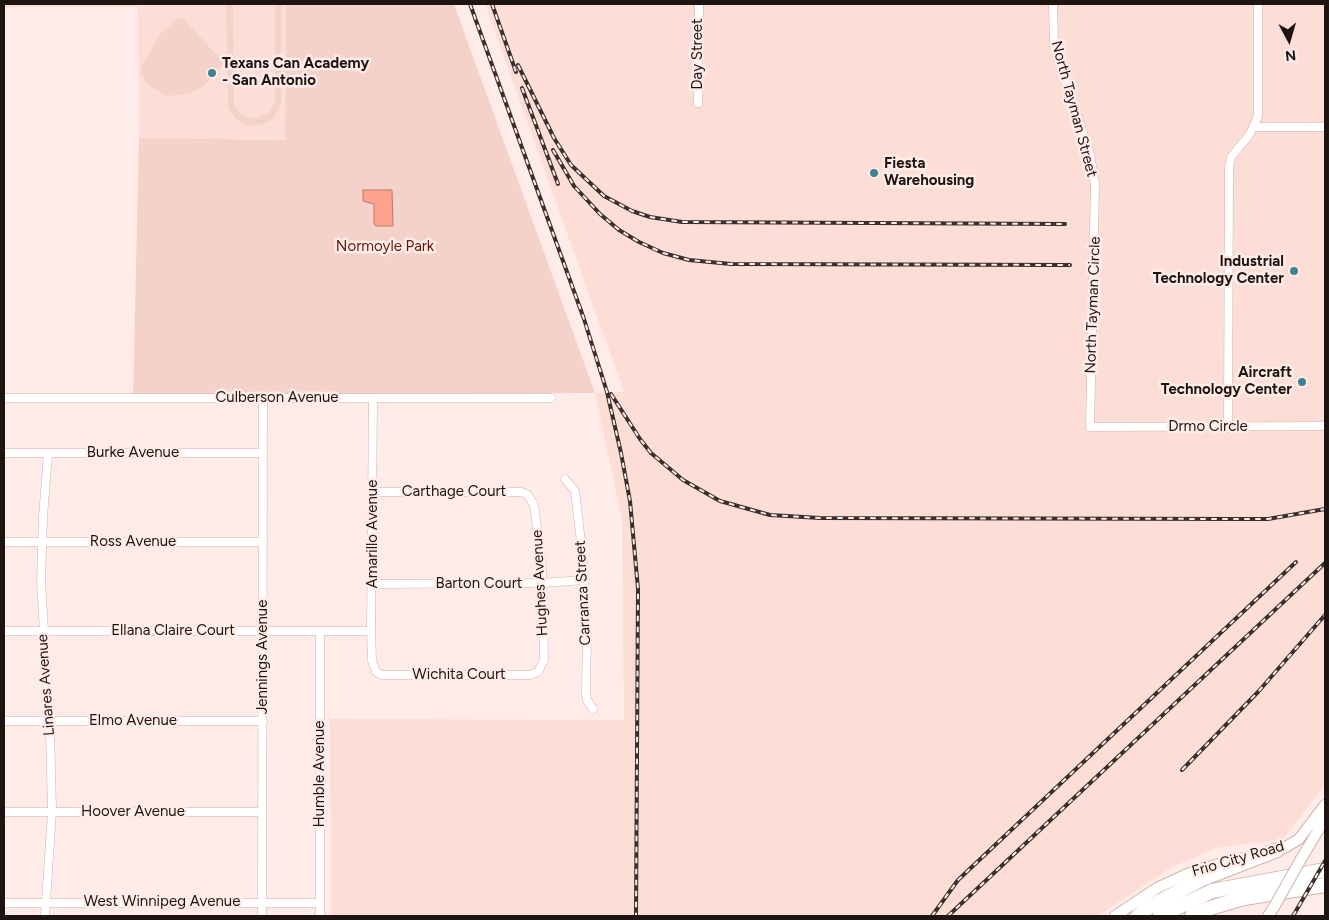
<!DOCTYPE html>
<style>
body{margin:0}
#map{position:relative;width:1329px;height:920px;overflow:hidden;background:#ffece8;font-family:Figtree,sans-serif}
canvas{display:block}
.frame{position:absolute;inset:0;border:5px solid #1e1411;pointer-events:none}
.north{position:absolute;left:1264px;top:15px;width:50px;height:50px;-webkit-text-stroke:4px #ffece8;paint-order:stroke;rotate:174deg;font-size:14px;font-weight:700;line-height:20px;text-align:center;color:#1e1411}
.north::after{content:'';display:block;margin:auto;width:18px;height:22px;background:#1e1411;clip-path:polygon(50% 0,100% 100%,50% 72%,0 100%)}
</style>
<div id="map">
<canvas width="1329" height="920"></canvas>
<div class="frame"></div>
<div class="north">N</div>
</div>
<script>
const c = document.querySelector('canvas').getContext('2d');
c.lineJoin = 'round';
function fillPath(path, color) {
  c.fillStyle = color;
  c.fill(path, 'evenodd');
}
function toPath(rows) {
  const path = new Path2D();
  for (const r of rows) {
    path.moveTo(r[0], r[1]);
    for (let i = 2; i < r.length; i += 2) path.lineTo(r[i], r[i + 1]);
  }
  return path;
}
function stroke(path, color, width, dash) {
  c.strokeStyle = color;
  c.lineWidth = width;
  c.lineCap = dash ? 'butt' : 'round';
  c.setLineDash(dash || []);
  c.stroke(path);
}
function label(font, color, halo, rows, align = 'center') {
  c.font = font + ' Figtree,sans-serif';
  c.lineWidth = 5;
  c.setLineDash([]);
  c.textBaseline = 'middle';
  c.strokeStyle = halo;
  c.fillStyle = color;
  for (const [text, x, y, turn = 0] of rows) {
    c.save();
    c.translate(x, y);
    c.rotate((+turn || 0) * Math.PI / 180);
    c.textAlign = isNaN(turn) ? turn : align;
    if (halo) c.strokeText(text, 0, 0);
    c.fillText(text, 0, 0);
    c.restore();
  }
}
const built = toPath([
 [4,4,286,4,285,140,139,138,138,7,4,7],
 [485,4,1325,4,1325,785,1283,839,1216,848,1172,867,1098,916,331,915,330,719,624,720,622,520,595,393,624,392]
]);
const green = toPath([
 [226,4,233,4,234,105,242,115,254,119,269,113,275,102,275,4,281,4,281,103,274,118,263,124,254,126,242,123,235,118,228,107],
 [286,4,454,4,595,393,133,395,139,138,285,140],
 [183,18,224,63,204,86,189,94,166,96,147,84,140,69,160,34,177,19]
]);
const water = toPath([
 [363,190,392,190,393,226,376,226,374,224,374,204,363,201,363,190]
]);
const minor = toPath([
 [1053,4,1054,45,1090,154,1095,184,1090,427,1325,426],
 [698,103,699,4],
 [1255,127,1325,127],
 [4,398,551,398],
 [1228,428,1229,168,1231,157,1250,134,1258,116,1258,4],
 [4,453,263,453],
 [565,479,575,491,583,559,587,632,586,693,587,700,593,709],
 [373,492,521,492,527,494,534,505,542,565,544,660,538,672,530,675,382,675,376,672,372,661,371,631,373,399],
 [4,542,263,542],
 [373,584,542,583,585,580],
 [4,631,371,631],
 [320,631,320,916],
 [4,721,263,721],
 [4,812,262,812],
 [4,903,320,903],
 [45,916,52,812,50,730,41,581,43,517,48,453],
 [262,916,263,398]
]);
const secondary = toPath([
 [1271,852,1284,848,1299,839,1325,805],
 [1301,859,1325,819],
 [1115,916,1157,888,1196,870,1247,857],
 [1268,916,1274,907]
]);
const motorway = toPath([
 [1138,916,1149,907,1202,879,1277,850],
 [1160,916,1212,891,1325,870],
 [1192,916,1210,908,1244,898,1325,885]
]);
const rail = toPath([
 [470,4,584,319,607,392,621,453,630,501,638,589,636,916],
 [492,4,516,72],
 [518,65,554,138,571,165,604,196,632,211,650,217,682,222,1065,224],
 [522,88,558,184],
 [553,150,574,186,600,214,619,230,639,242,663,253,689,260,731,264,1070,265],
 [611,394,640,439,651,453,683,480,720,501,770,515,820,518,1238,519,1268,519,1325,509],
 [1182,770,1258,692,1325,615],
 [932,916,958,880,1296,562],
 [948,916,1325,563],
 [1293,916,1325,861]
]);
const secondaryBridge = toPath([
 [1274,907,1301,859]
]);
const markers = [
 [212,73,5,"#3f8392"],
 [874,173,5,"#3f8392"],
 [1294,271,5,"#3f8392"],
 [1302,382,5,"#3f8392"]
];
const streetNames = [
 ["Day Street",698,54,-90],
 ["North Tayman Street",1074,109,75],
 ["North Tayman Circle",1093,305,-88],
 ["Culberson Avenue",277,398],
 ["Drmo Circle",1208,427],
 ["Burke Avenue",133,453],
 ["Carthage Court",454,492],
 ["Amarillo Avenue",373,534,-90],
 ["Ross Avenue",133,542],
 ["Hughes Avenue",540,583,-93],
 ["Barton Court",479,584],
 ["Carranza Street",583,593,-93],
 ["Ellana Claire Court",173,631],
 ["Jennings Avenue",263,657,-90],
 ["Wichita Court",459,675],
 ["Linares Avenue",46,685,-94],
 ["Elmo Avenue",133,721],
 ["Humble Avenue",320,774,-90],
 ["Hoover Avenue",133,812],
 ["Frio City Road",1238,859,-16],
 ["West Winnipeg Avenue",162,902]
];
const poiNames = [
 ["Texans Can Academy",222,64],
 ["- San Antonio",222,81],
 ["Fiesta",884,164],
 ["Warehousing",884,181],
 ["Industrial",1284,262,"right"],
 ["Technology Center",1284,279,"right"],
 ["Aircraft",1292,373,"right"],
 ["Technology Center",1292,390,"right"]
];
const parkNames = [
 ["Normoyle Park",385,247]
];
fillPath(built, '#fdded6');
fillPath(green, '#f5d2c9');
fillPath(water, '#fea38d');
stroke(water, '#bb7868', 1);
stroke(minor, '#d0b3ac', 9);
stroke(secondary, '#d0b3ac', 12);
stroke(motorway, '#d0b3ac', 16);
stroke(minor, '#fff', 8);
stroke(secondary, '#fff', 10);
stroke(motorway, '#fff', 14);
stroke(rail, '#3a2f2c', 4);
stroke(rail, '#ffece8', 2, [5.5]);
stroke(secondaryBridge, '#d0b3ac', 12, []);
stroke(secondaryBridge, '#fff', 10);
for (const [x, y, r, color] of markers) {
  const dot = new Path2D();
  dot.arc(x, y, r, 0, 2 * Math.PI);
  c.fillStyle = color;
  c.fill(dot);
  stroke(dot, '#ffece8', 2);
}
label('15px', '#1e1411', '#ffece8', streetNames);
label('bold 15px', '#1e1411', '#ffece8', poiNames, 'left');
label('15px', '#651705', '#ffece8', parkNames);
</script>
